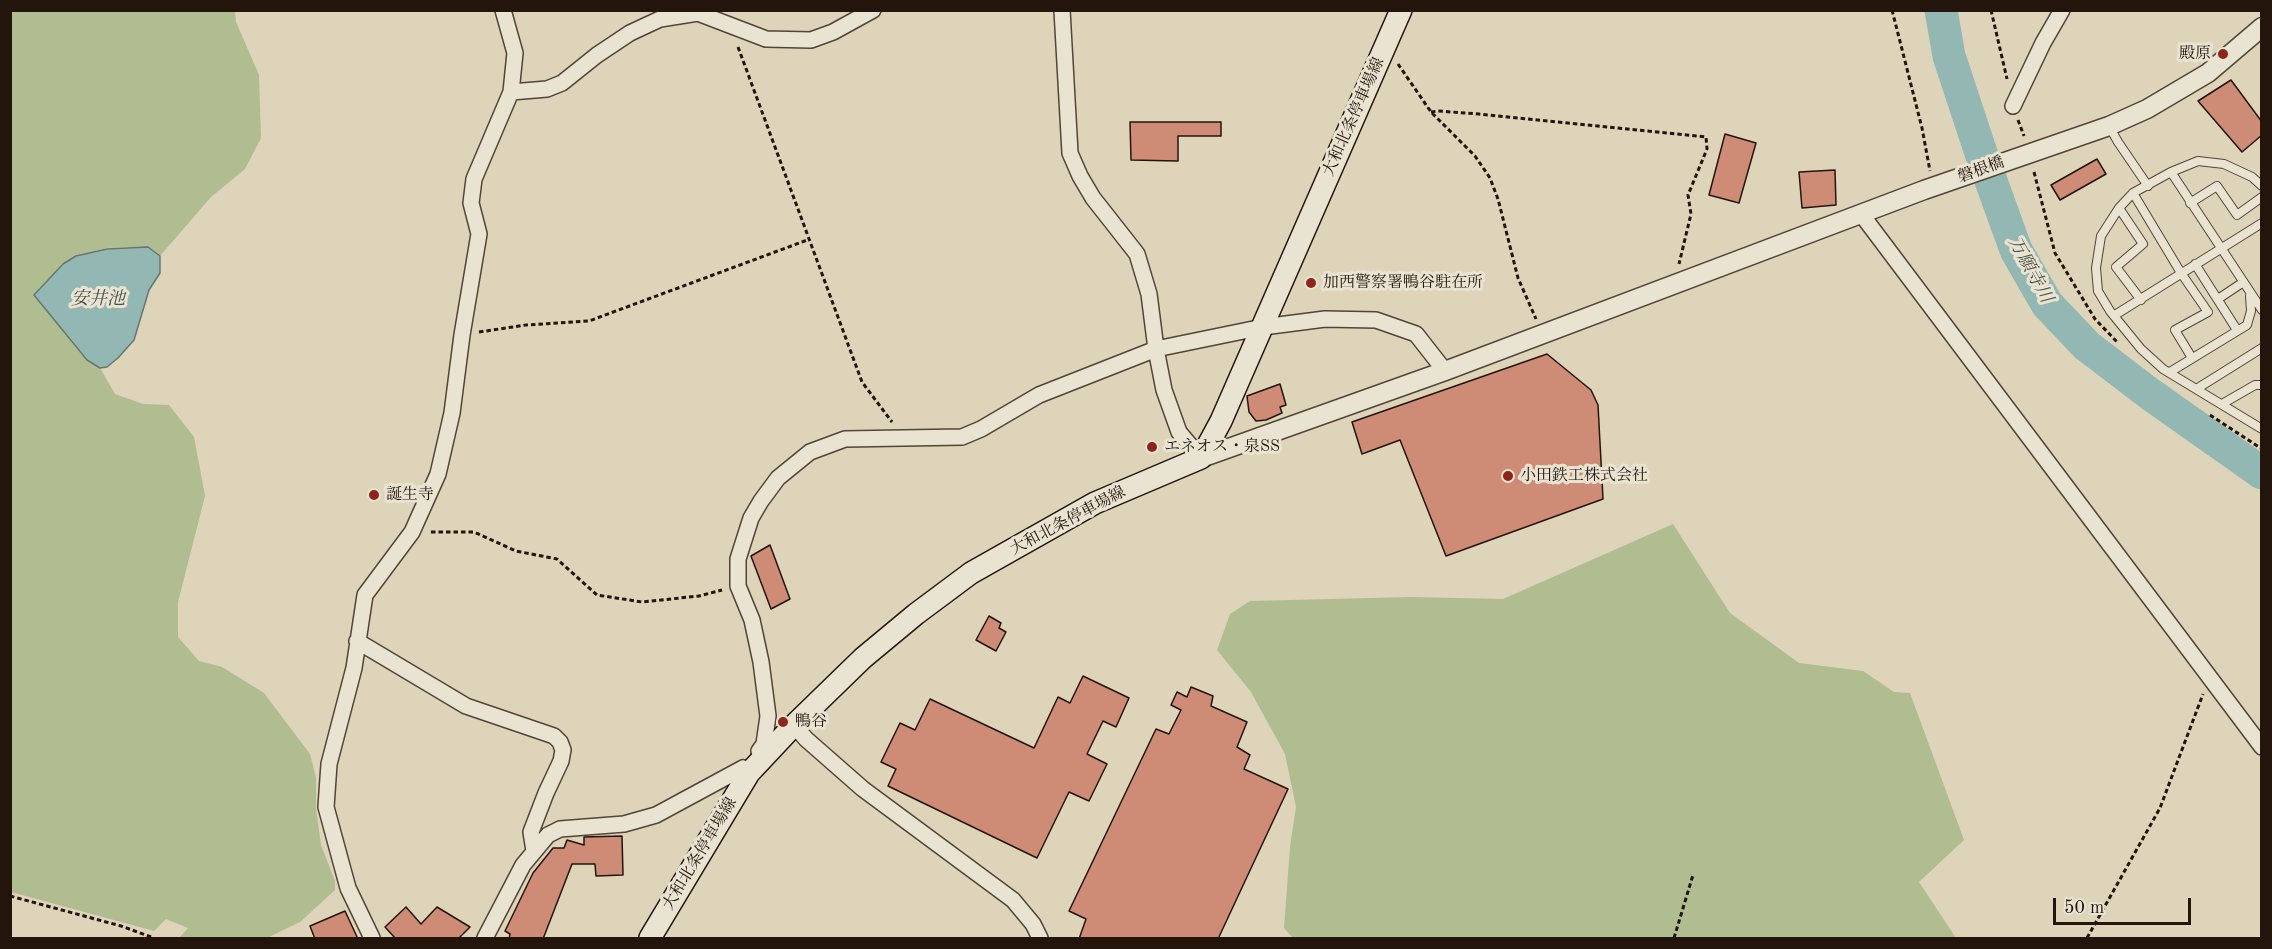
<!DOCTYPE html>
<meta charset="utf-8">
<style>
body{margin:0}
#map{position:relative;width:2272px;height:949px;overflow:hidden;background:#ddd4ba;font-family:"Old Standard TT",serif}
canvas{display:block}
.frame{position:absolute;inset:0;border:12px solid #24150c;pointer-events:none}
.scale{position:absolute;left:2053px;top:898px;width:138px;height:27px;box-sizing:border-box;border:3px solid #24150c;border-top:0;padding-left:8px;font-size:18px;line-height:21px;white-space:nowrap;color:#24150c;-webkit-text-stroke:4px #e9e3d2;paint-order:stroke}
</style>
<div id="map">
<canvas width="2272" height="949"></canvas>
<div class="frame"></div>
<div class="scale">50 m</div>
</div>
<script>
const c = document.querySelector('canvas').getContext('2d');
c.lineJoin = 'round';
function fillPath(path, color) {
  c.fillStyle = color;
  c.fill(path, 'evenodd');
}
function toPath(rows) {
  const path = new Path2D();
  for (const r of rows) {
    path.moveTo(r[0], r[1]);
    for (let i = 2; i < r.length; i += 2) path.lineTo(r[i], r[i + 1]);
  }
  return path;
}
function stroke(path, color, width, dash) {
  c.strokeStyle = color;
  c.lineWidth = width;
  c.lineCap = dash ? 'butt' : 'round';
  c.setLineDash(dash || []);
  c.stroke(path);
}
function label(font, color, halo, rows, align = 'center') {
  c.font = font + ' "Old Standard TT","Noto Serif JP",serif';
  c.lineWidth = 6;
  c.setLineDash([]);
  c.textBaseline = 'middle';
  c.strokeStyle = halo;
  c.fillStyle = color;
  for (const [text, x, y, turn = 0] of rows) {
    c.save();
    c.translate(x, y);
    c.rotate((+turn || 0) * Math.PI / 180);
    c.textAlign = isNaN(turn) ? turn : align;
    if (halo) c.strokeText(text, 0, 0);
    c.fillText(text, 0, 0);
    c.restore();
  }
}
const green = toPath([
 [10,11,235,11,236,22,259,75,261,138,245,169,211,197,160,256,148,247,138,247,107,248,76,256,62,264,34,295,87,361,100,368,115,394,143,404,169,405,194,437,205,496,178,602,178,637,199,661,222,667,264,693,310,754,316,778,316,809,321,845,335,881,335,890,300,922,267,938,179,938,188,928,166,919,154,931,11,892],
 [1673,524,1730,613,1799,663,1863,671,1894,692,1910,693,1964,840,1919,882,1956,938,1293,938,1284,928,1290,847,1296,807,1285,754,1251,692,1217,650,1230,614,1250,601,1412,597,1503,599]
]);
const water = toPath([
 [148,247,160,256,160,273,149,290,134,340,118,358,107,367,100,368,87,360,34,295,63,264,76,256,107,249,148,247]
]);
const river = toPath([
 [1941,10,1949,56,1982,156,2016,250,2047,304,2087,346,2150,394,2262,473]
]);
const building = toPath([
 [2231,80,2262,122,2262,135,2242,152,2198,101,2231,80],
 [1130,122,1221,122,1221,136,1178,136,1178,161,1131,160,1130,122],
 [1725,134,1756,143,1739,203,1709,195,1725,134],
 [2097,159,2106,174,2060,200,2051,185,2097,159],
 [1835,170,1836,205,1802,208,1799,172,1835,170],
 [1547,354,1591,390,1598,405,1603,499,1446,556,1400,440,1362,454,1352,422,1547,354],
 [1280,384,1286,405,1280,407,1282,413,1266,420,1256,421,1249,412,1247,396,1280,384],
 [770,545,790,599,771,609,751,556,770,545],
 [989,616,1001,623,999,628,1006,632,996,651,976,640,989,616],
 [1083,676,1129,698,1116,727,1103,721,1087,754,1107,764,1089,801,1069,792,1037,858,888,786,896,769,881,762,900,723,915,730,930,699,1034,748,1058,697,1070,703,1083,676],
 [1191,687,1213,696,1211,706,1247,722,1237,747,1250,755,1244,769,1288,789,1218,939,1079,939,1086,919,1069,911,1156,729,1169,734,1181,710,1171,705,1177,692,1187,697,1191,687],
 [622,836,623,875,596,876,595,864,572,864,543,939,509,939,510,934,505,931,533,873,553,848,564,848,567,840,584,845,584,837,622,836],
 [406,907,421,924,437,907,470,927,458,939,396,939,385,927,406,907],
 [345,911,358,939,315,939,310,926,345,911]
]);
const path = toPath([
 [1892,10,1922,128,1930,171],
 [1991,10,2007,79],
 [738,47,862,382,892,422],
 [1398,64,1431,112,1475,156,1490,178,1498,199,1518,278,1536,319],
 [1431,112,1438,111,1479,114,1706,137,1707,149,1688,195,1691,214,1679,264],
 [2018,120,2024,136],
 [2034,172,2055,253,2095,319,2118,343],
 [479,332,526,325,589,321,810,239],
 [2210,415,2262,449],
 [431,532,474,532,516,551,557,559,597,595,642,602,699,596,722,590],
 [10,896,121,926,154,938],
 [1674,938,1693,875],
 [2087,938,2160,808,2203,694]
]);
const service = toPath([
 [2109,126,2118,142,2148,186],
 [2171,172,2262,310],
 [2262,186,2252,177,2224,164,2198,161,2171,172,2133,193,2119,208,2101,236,2096,268,2098,291,2110,311,2141,349,2163,369,2262,429],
 [2133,193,2181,273,2208,312,2175,330,2192,358],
 [2190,203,2217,186,2237,215,2262,197],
 [2119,208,2143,244,2116,267,2141,300],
 [2195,264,2237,330],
 [2218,299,2242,283],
 [2115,315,2262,223],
 [2170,372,2247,325,2251,311,2250,296],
 [2198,388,2262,348],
 [2222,404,2255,385,2262,385]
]);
const minor = toPath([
 [503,10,515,53,511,92],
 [1062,10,1070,153,1080,176,1093,198,1137,254,1149,294,1156,349,1164,390,1179,432,1201,458],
 [2013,106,2043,43,2062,10],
 [1862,215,2262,747],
 [357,641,466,706,554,736,560,742,563,750,561,761,546,793,531,832,534,851],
 [794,725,806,739,863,789,1013,900,1033,924,1040,938],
 [762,757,759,751,764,744,768,716,761,662,752,620,738,586,738,559,751,518,761,501,778,478,810,452,845,439,962,437,981,429,1039,395,1156,349,1263,327,1325,319,1376,320,1416,334,1445,371],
 [372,938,348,888,326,807,329,764,354,668,365,595,412,532,438,474,452,413,462,335,479,234,471,203,474,179,511,92,547,89,562,83,597,55,630,33,660,19,698,13,766,39,811,40,833,32,873,10],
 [485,938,523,865,548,835,560,829,624,824,656,815,743,768,749,773]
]);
const tertiary = toPath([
 [1201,458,1445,371,1924,190,2109,126,2147,109,2208,73,2262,27]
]);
const secondary = toPath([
 [650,938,749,773,794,725,863,658,916,614,971,573,1095,503,1201,458,1221,421,1401,10]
]);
const markers = [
 [2223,54,6,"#8f2418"],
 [1311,283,6,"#8f2418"],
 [1152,447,6,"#8f2418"],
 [1508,476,6,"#8f2418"],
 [374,495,6,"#8f2418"],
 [783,722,6,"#8f2418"]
];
const poiNames = [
 ["殿原",2211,54,"right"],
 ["加西警察署鴨谷駐在所",1323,283],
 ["エネオス・泉SS",1164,447],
 ["小田鉄工株式会社",1520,476],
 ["誕生寺",386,495],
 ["鴨谷",795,722]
];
const streetNames = [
 ["大和北条停車場線",1354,117,-66],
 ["磐根橋",1981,170,-20],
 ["大和北条停車場線",1068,521,-28],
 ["大和北条停車場線",700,854,-59]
];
const waterNames = [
 ["万願寺川",2030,270,61],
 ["安井池",98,299]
];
fillPath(green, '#afbd91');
fillPath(water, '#93b8b3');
stroke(water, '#677770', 1.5);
stroke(river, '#93b8b3', 33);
fillPath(building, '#ce8b76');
stroke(building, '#24150c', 1.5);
stroke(service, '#524538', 10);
stroke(minor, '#524538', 18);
stroke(tertiary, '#524538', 21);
stroke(secondary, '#24150c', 24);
stroke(path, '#24150c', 3, [4.5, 3]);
stroke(service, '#e9e3d2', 8);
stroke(minor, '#e9e3d2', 15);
stroke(tertiary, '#e9e3d2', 18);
stroke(secondary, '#e9e3d2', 21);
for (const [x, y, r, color] of markers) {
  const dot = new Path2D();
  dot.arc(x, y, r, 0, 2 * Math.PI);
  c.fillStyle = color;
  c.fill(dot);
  stroke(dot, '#e9e3d2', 2);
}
label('16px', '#24150c', '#e9e3d2', poiNames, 'left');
label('16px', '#24150c', '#e9e3d2', streetNames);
label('italic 18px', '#4b4e46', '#e9e3d2', waterNames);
</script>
